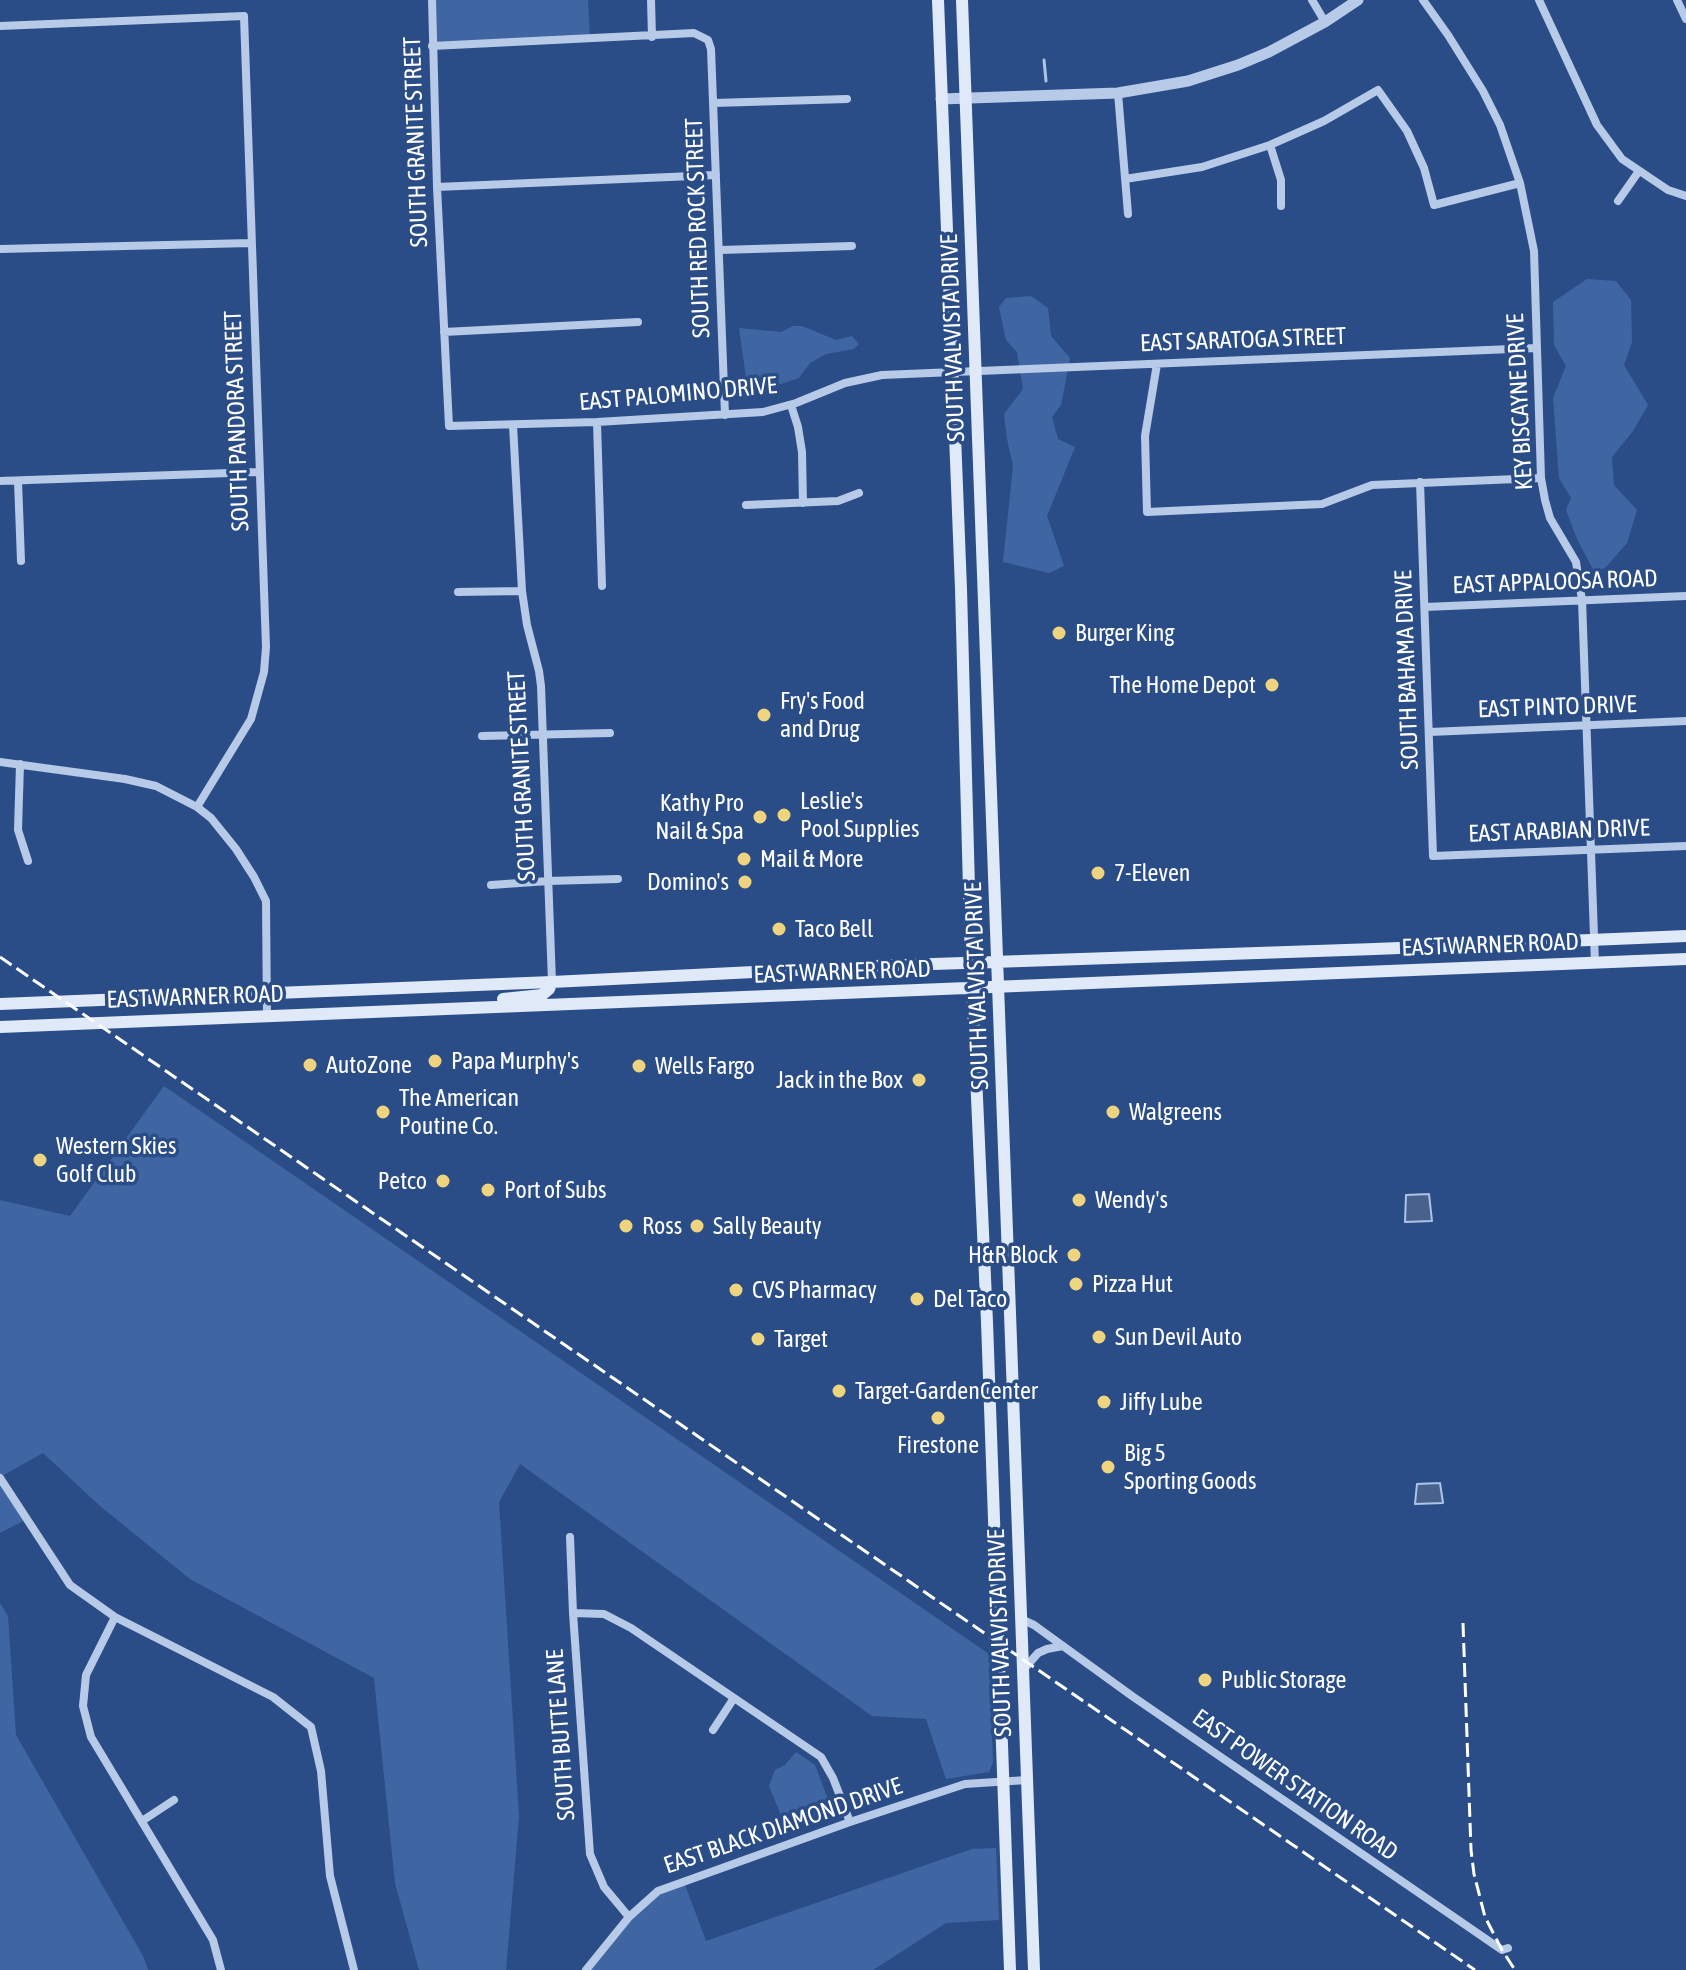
<!DOCTYPE html>
<style>
body{margin:0}
canvas{display:block;background:#2a4d87}
</style>
<canvas width="1686" height="1970"></canvas>
<script>
const c = document.querySelector('canvas').getContext('2d');
c.lineJoin = 'round';
function fillPath(path, color) {
  c.fillStyle = color;
  c.fill(path, 'evenodd');
}
function toPath(rows) {
  const path = new Path2D();
  for (const r of rows) {
    path.moveTo(r[0], r[1]);
    for (let i = 2; i < r.length; i += 2) path.lineTo(r[i], r[i + 1]);
  }
  return path;
}
function stroke(path, color, width, dash) {
  c.strokeStyle = color;
  c.lineWidth = width;
  c.lineCap = dash ? 'butt' : 'round';
  c.setLineDash(dash || []);
  c.stroke(path);
}
function label(font, color, halo, rows, align = 'center') {
  c.font = font + ' "Asap Condensed",sans-serif';
  c.lineWidth = 7;
  c.setLineDash([]);
  c.textBaseline = 'middle';
  c.strokeStyle = halo;
  c.fillStyle = color;
  for (const [text, x, y, turn = 0] of rows) {
    c.save();
    c.translate(x, y);
    c.rotate((+turn || 0) * Math.PI / 180);
    c.textAlign = isNaN(turn) ? turn : align;
    if (halo) c.strokeText(text, 0, 0);
    c.fillText(text, 0, 0);
    c.restore();
  }
}
const green = toPath([
 [432,0,588,0,590,39,432,46],
 [1587,279,1616,281,1631,300,1632,342,1624,365,1648,405,1633,431,1612,457,1614,485,1637,510,1627,543,1606,567,1595,573,1577,539,1566,510,1571,498,1559,478,1553,398,1566,366,1554,345,1553,302],
 [1031,296,1048,308,1051,336,1070,358,1061,405,1052,417,1058,439,1075,447,1047,516,1064,566,1049,573,1003,562,1013,466,1007,439,1004,414,1023,389,1017,352,1006,340,999,307,1006,298],
 [793,326,802,326,836,340,852,336,859,344,854,349,826,354,810,363,799,378,784,383,770,387,746,377,739,328,781,332],
 [164,1086,989,1654,993,1762,989,1772,946,1779,926,1719,872,1716,520,1464,499,1502,519,1816,506,1970,419,1970,395,1883,374,1678,190,1579,100,1506,43,1453,0,1477,0,1200,70,1216],
 [0,1478,27,1519,0,1533],
 [0,1603,8,1616,16,1735,143,1956,148,1970,0,1970],
 [796,1752,815,1765,829,1802,829,1816,787,1830,769,1786,775,1770,785,1765],
 [996,1848,999,1920,946,1923,873,1970,586,1970,658,1891,684,1882,706,1941,972,1849]
]);
const water = toPath([
 [1429,1194,1432,1221,1405,1222,1406,1195,1429,1194],
 [1440,1483,1443,1503,1415,1504,1417,1484,1440,1483]
]);
const stream = toPath([
 [1044,60,1046,81]
]);
const minor = toPath([
 [432,0,437,187,449,426,597,422,763,412,796,403,845,383,882,375,1536,348],
 [651,0,652,37],
 [1312,0,1325,22],
 [1423,0,1448,35,1483,91,1500,125,1520,183,1534,251,1541,478,1545,500,1550,518,1576,562,1582,600,1595,964],
 [1539,0,1597,125,1622,159,1668,190,1686,196],
 [1677,0,1686,19],
 [0,26,244,16,266,647,264,672,251,719,197,807],
 [432,46,694,33,708,40,711,49,725,415],
 [1118,93,1128,214],
 [714,103,847,99],
 [1270,145,1281,180,1281,206],
 [1125,179,1202,167,1270,145,1324,121,1378,90,1407,131,1424,168,1434,205,1520,183],
 [437,187,716,175],
 [1618,201,1639,171],
 [0,249,251,243],
 [720,250,852,246],
 [444,332,638,322],
 [1157,364,1145,436,1147,512,1322,504,1372,485,1541,478],
 [791,405,798,427,802,452,803,503],
 [597,422,602,586],
 [513,425,522,591,527,625,539,671,541,686,552,982],
 [0,481,259,472],
 [18,481,21,561],
 [1420,482,1433,856,1686,846],
 [746,505,838,501,859,493],
 [458,592,522,591],
 [1425,607,1686,596],
 [1430,732,1686,721],
 [482,736,610,733],
 [0,762,125,779,156,786,197,807,211,818,236,849,254,877,266,901,267,1017],
 [20,764,18,830,28,861],
 [491,885,548,881,618,879],
 [0,1478,70,1585,115,1617,273,1697,311,1727,321,1771,330,1876,354,1970],
 [570,1537,573,1613,590,1854,604,1887,629,1917],
 [573,1613,604,1614,631,1628,821,1757,833,1778,850,1822],
 [115,1617,86,1675,83,1706,91,1737,213,1940,221,1970],
 [1021,1619,1034,1625,1132,1696,1502,1950,1508,1948],
 [1024,1669,1038,1653,1047,1649,1063,1646],
 [713,1730,734,1698],
 [142,1821,174,1800],
 [586,1970,629,1917,658,1891,850,1822,965,1784,1027,1780]
]);
const tertiary = toPath([
 [941,99,1118,93,1188,81,1238,65,1269,52,1325,22,1358,0]
]);
const secondary = toPath([
 [938,0,961,589,971,963,987,1322,1010,1970],
 [962,0,1034,1970],
 [503,999,542,995,549,989,552,982],
 [0,1004,552,982,875,966,1375,949,1686,936],
 [0,1027,1686,959]
]);
const rail = toPath([
 [0,957,1475,1970],
 [1463,1623,1471,1850,1474,1874,1485,1917,1502,1950,1515,1970]
]);
const markers = [
 [1059,633,8,"#eed47e"],
 [1272,685,8,"#eed47e"],
 [764,715,8,"#eed47e"],
 [784,815,8,"#eed47e"],
 [760,817,8,"#eed47e"],
 [744,859,8,"#eed47e"],
 [1098,873,8,"#eed47e"],
 [745,882,8,"#eed47e"],
 [779,929,8,"#eed47e"],
 [435,1061,8,"#eed47e"],
 [310,1065,8,"#eed47e"],
 [639,1066,8,"#eed47e"],
 [919,1080,8,"#eed47e"],
 [383,1112,8,"#eed47e"],
 [1113,1112,8,"#eed47e"],
 [40,1160,8,"#eed47e"],
 [443,1181,8,"#eed47e"],
 [488,1190,8,"#eed47e"],
 [1079,1200,8,"#eed47e"],
 [626,1226,8,"#eed47e"],
 [697,1226,8,"#eed47e"],
 [1074,1255,8,"#eed47e"],
 [1076,1284,8,"#eed47e"],
 [736,1290,8,"#eed47e"],
 [917,1299,8,"#eed47e"],
 [1099,1337,8,"#eed47e"],
 [758,1339,8,"#eed47e"],
 [839,1391,8,"#eed47e"],
 [1104,1402,8,"#eed47e"],
 [938,1418,8,"#eed47e"],
 [1108,1467,8,"#eed47e"],
 [1205,1680,8,"#eed47e"]
];
const streetNames = [
 ["SOUTH GRANITE STREET",416,142,-92],
 ["SOUTH RED ROCK STREET",698,228,-92],
 ["SOUTH VAL VISTA DRIVE",953,338,-92],
 ["EAST SARATOGA STREET",1243,340,-2],
 ["EAST PALOMINO DRIVE",678,394,-5],
 ["KEY BISCAYNE DRIVE",1520,402,-93],
 ["SOUTH PANDORA STREET",237,421,-92],
 ["EAST APPALOOSA ROAD",1555,582,-2],
 ["SOUTH BAHAMA DRIVE",1407,670,-92],
 ["EAST PINTO DRIVE",1557,707,-2],
 ["SOUTH GRANITE STREET",522,776,-93],
 ["EAST ARABIAN DRIVE",1559,831,-2],
 ["EAST WARNER ROAD",1490,945,-2],
 ["EAST WARNER ROAD",842,972,-2],
 ["SOUTH VAL VISTA DRIVE",977,986,-92],
 ["EAST WARNER ROAD",195,997,-2],
 ["SOUTH VAL VISTA DRIVE",1000,1633,-92],
 ["SOUTH BUTTE LANE",561,1735,-94],
 ["EAST POWER STATION ROAD",1295,1785,35],
 ["EAST BLACK DIAMOND DRIVE",783,1826,-19]
];
const poiNames = [
 ["Burger King",1075,633],
 ["The Home Depot",1256,685,"right"],
 ["Fry's Food",780,701],
 ["and Drug",780,729],
 ["Leslie's",800,801],
 ["Pool Supplies",800,829],
 ["Kathy Pro",744,803,"right"],
 ["Nail & Spa",744,831,"right"],
 ["Mail & More",760,859],
 ["7-Eleven",1114,873],
 ["Domino's",729,882,"right"],
 ["Taco Bell",795,929],
 ["Papa Murphy's",451,1061],
 ["AutoZone",326,1065],
 ["Wells Fargo",655,1066],
 ["Jack in the Box",903,1080,"right"],
 ["The American",399,1098],
 ["Poutine Co.",399,1126],
 ["Walgreens",1129,1112],
 ["Western Skies",56,1146],
 ["Golf Club",56,1174],
 ["Petco",427,1181,"right"],
 ["Port of Subs",504,1190],
 ["Wendy's",1095,1200],
 ["Ross",642,1226],
 ["Sally Beauty",713,1226],
 ["H&R Block",1058,1255,"right"],
 ["Pizza Hut",1092,1284],
 ["CVS Pharmacy",752,1290],
 ["Del Taco",933,1299],
 ["Sun Devil Auto",1115,1337],
 ["Target",774,1339],
 ["Target-GardenCenter",855,1391],
 ["Jiffy Lube",1120,1402],
 ["Firestone",938,1445,"center"],
 ["Big 5",1124,1453],
 ["Sporting Goods",1124,1481],
 ["Public Storage",1221,1680]
];
fillPath(green, '#3f66a3');
fillPath(water, '#49628b');
stroke(water, '#acc4e8', 2);
stroke(stream, '#acc4e8', 3);
stroke(minor, '#b7cae8', 8);
stroke(tertiary, '#b7cae8', 11);
stroke(secondary, '#e0e9f7', 12);
stroke(rail, '#fff', 3, [14, 6]);
for (const [x, y, r, color] of markers) {
  const dot = new Path2D();
  dot.arc(x, y, r, 0, 2 * Math.PI);
  c.fillStyle = color;
  c.fill(dot);
  stroke(dot, '#2a4d87', 3);
}
label('24px', '#fff', '#2a4d87', streetNames);
label('24px', '#fff', '#2a4d87', poiNames, 'left');
</script>
